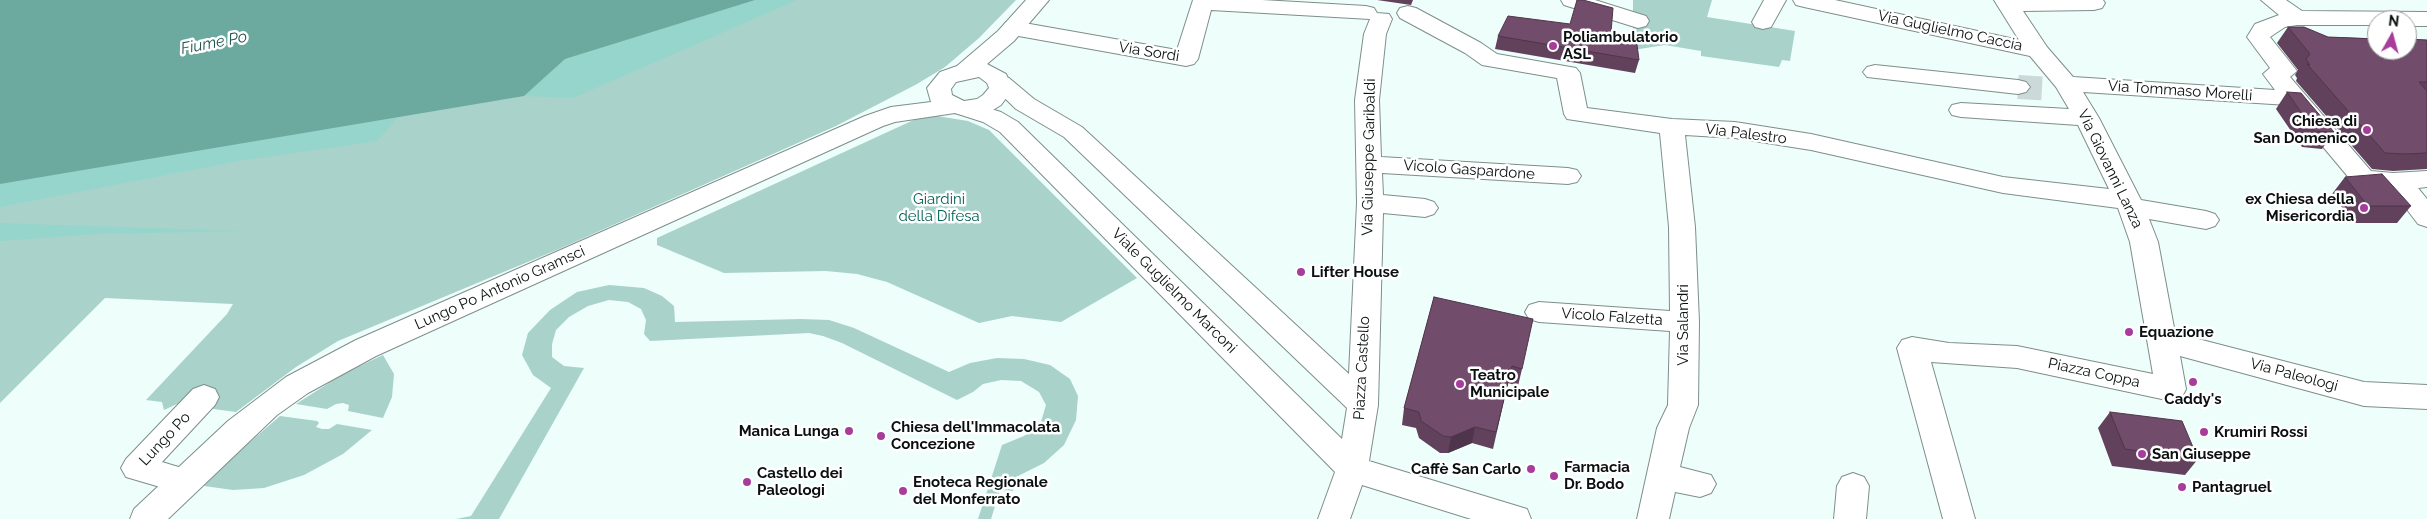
<!DOCTYPE html>
<meta charset="utf-8">
<style>
body{margin:0}
#map{position:relative;width:2427px;height:519px;overflow:hidden;background:#edfefb;font-family:Raleway,sans-serif}
canvas{display:block}
.north{position:absolute;left:2367px;top:10px;width:50px;height:50px;box-sizing:border-box;background:#fff;border:1px solid #9d9f9f;border-radius:50%;rotate:7deg;font-size:14px;font-weight:700;line-height:20px;text-align:center;color:#0a100f}
.north::after{content:'';display:block;margin:auto;width:18px;height:22px;background:#a83c9b;clip-path:polygon(50% 0,100% 100%,50% 72%,0 100%)}
</style>
<div id="map">
<canvas width="2427" height="519"></canvas>
<div class="north">N</div>
</div>
<script>
const c = document.querySelector('canvas').getContext('2d');
c.lineJoin = 'round';
function fillPath(path, color) {
  c.fillStyle = color;
  c.fill(path, 'evenodd');
}
function toPath(rows) {
  const path = new Path2D();
  for (const r of rows) {
    path.moveTo(r[0], r[1]);
    for (let i = 2; i < r.length; i += 2) path.lineTo(r[i], r[i + 1]);
  }
  return path;
}
function stroke(path, color, width, dash) {
  c.strokeStyle = color;
  c.lineWidth = width;
  c.lineCap = dash ? 'butt' : 'round';
  c.setLineDash(dash || []);
  c.stroke(path);
}
function label(font, color, halo, rows, align = 'center') {
  c.font = font + ' Raleway,sans-serif';
  c.lineWidth = 5;
  c.setLineDash([]);
  c.textBaseline = 'middle';
  c.strokeStyle = halo;
  c.fillStyle = color;
  for (const [text, x, y, turn = 0] of rows) {
    c.save();
    c.translate(x, y);
    c.rotate((+turn || 0) * Math.PI / 180);
    c.textAlign = isNaN(turn) ? turn : align;
    if (halo) c.strokeText(text, 0, 0);
    c.fillText(text, 0, 0);
    c.restore();
  }
}
const green = toPath([
 [0,0,1016,0,979,38,945,67,917,84,836,126,559,249,338,341,296,367,236,412,177,404,164,410,162,402,146,400,227,314,233,304,105,298,0,403],
 [1633,0,1712,0,1707,17,1795,31,1790,61,1782,60,1779,67,1701,56,1701,51,1665,45,1633,50],
 [937,116,968,121,989,130,1137,278,1061,322,1012,316,979,323,887,282,857,274,826,271,724,273,657,245,657,238,918,118],
 [609,285,644,288,662,296,674,306,675,322,801,319,829,320,854,328,949,372,970,363,997,358,1024,359,1050,365,1070,379,1078,396,1076,420,1064,445,1044,463,1016,477,1013,491,1000,490,991,519,978,519,1002,445,1024,436,1040,425,1046,405,1039,392,1021,381,1001,380,983,384,973,392,957,400,842,343,823,336,809,333,650,341,644,334,646,320,641,309,628,302,609,300,588,306,569,317,556,330,552,344,552,357,564,366,584,368,499,519,456,519,471,516,551,388,533,375,522,355,528,333,550,310,577,292],
 [383,355,394,374,392,397,383,418,348,411,349,405,343,403,336,404,327,409,296,404,343,374],
 [280,416,317,421,319,423,316,427,322,429,329,429,337,424,372,430,343,454,304,475,264,488,233,490,204,486,235,455]
]);
const forest = toPath([
 [755,0,797,0,573,98,524,96,565,59],
 [398,117,377,141,239,161,0,207,0,184],
 [0,223,243,231,97,234,0,241]
]);
const water = toPath([
 [0,0,755,0,565,59,524,96,0,184]
]);
const minorTunnel = toPath([
 [2018,87,2053,89]
]);
const minor = toPath([
 [1193,0,1262,0,1366,6,1374,8,1377,13,1389,14,1392,19,1386,34,1379,100,1381,157,1568,168,1577,170,1581,176,1577,182,1568,184,1382,173,1383,195,1425,199,1434,202,1438,208,1434,214,1425,217,1383,213,1378,405,1369,461,1527,509,1531,519,1471,519,1362,485,1350,519,1318,519,1335,472,1000,132,983,122,955,113,952,108,955,103,964,101,1001,112,1018,122,1342,439,1347,408,1064,137,1016,109,989,83,993,78,1001,76,1009,78,1034,99,1082,127,1349,374,1357,203,1355,100,1364,34,1370,19,1211,10,1198,59,1194,64,1186,66,1013,35,1005,33,1002,28,1005,23,1013,21,1177,50,1193,0],
 [1561,0,1595,0,1646,16,1649,21,1646,26,1638,28,1564,5,1561,0],
 [1764,0,1786,0,1771,27,1763,29,1755,27,1752,22,1764,0],
 [1793,0,1835,0,2019,40,1994,0,2103,0,2105,3,2102,8,2094,10,2023,11,2047,47,2073,77,2275,90,2263,74,2270,68,2247,37,2255,24,2279,15,2261,0,2286,0,2302,11,2427,12,2427,26,2407,26,2407,20,2377,20,2377,25,2297,25,2285,27,2270,37,2297,71,2290,77,2371,171,2393,173,2427,171,2427,187,2418,188,2427,199,2427,227,2418,224,2392,190,2355,185,2288,105,2083,92,2099,118,2141,200,2206,211,2215,214,2219,220,2215,226,2206,229,2149,219,2158,242,2175,333,2364,382,2427,385,2427,409,2364,406,2180,356,2186,389,2182,397,2171,401,2017,368,1931,362,1975,519,1943,519,1897,348,1902,340,1912,337,1949,343,2017,346,2153,374,2130,242,2118,208,2003,193,1811,150,1735,138,1685,135,1695,227,1699,322,1698,405,1689,428,1680,467,1711,475,1716,484,1711,493,1700,497,1675,492,1669,519,1637,519,1657,428,1668,405,1670,331,1539,322,1529,319,1525,312,1529,305,1539,302,1670,311,1669,227,1660,133,1567,119,1564,114,1557,78,1482,65,1465,53,1400,18,1397,13,1400,8,1408,6,1416,8,1481,43,1497,54,1576,68,1580,73,1587,108,1672,119,1735,122,1811,134,2003,177,2109,189,2078,125,1961,117,1952,115,1949,110,1952,105,1961,103,2069,109,2056,87,2030,56,1804,7,1796,5,1793,0],
 [1875,65,2018,80,2026,82,2030,87,2026,92,2018,94,1867,77,1863,72,1867,67,1875,65],
 [204,385,215,389,219,397,215,405,162,462,195,472,200,481,195,490,184,494,126,477,121,468,126,459,193,389,204,385],
 [1853,473,1864,477,1869,486,1866,519,1834,519,1837,486,1842,477,1853,473]
]);
const major = toPath([
 [1026,0,1049,0,1014,41,987,64,1006,74,1013,89,1001,105,993,110,964,115,955,113,895,122,883,126,376,356,308,393,277,415,168,519,130,519,134,509,228,421,286,377,356,340,865,116,891,107,931,102,927,88,940,72,957,66,998,31,1026,0],
 [979,77,987,83,989,88,983,95,977,99,964,101,952,95,951,89,956,82,979,77]
]);
const wall = toPath([
 [1377,0,1413,0,1411,5],
 [1570,24,1611,32,1639,60,1635,73,1495,49,1498,36],
 [2288,27,2328,37,2427,40,2427,169,2393,171,2372,169,2296,81,2297,78,2295,75,2298,70,2277,43],
 [2287,92,2334,132,2322,149,2302,147,2276,109],
 [2345,177,2411,206,2397,223,2354,223,2332,194],
 [1434,297,1522,369,1518,386,1508,383,1493,449,1472,443,1448,453,1440,453,1419,438,1416,428,1402,425,1404,408],
 [2110,412,2198,459,2185,475,2112,466,2098,428]
]);
const shadedWall = toPath([
 [1475,427,1472,443,1448,453,1451,437]
]);
const building = toPath([
 [1577,0,1583,0,1613,8,1611,32,1636,37,1639,60,1498,36,1508,16,1570,24,1577,0],
 [2288,27,2304,27,2328,37,2377,39,2377,50,2407,50,2407,39,2427,40,2427,82,2419,82,2427,91,2427,153,2406,154,2385,153,2307,64,2310,65,2306,59,2310,54,2288,27],
 [2287,92,2301,93,2334,132,2314,131,2287,92],
 [2382,174,2411,206,2368,206,2345,177,2382,174],
 [1434,297,1533,319,1522,369,1512,366,1496,432,1475,427,1451,437,1443,436,1421,421,1419,412,1404,408,1434,297],
 [2110,412,2182,421,2198,459,2125,449,2110,412]
]);
const markers = [
 [1553,46,5,"#a83c9b"],
 [2367,130,5,"#a83c9b"],
 [2364,208,5,"#a83c9b"],
 [1301,272,5,"#a83c9b"],
 [2129,332,5,"#a83c9b"],
 [2193,382,5,"#a83c9b"],
 [1460,384,5,"#a83c9b"],
 [849,431,5,"#a83c9b"],
 [2204,432,5,"#a83c9b"],
 [881,436,5,"#a83c9b"],
 [2142,454,5,"#a83c9b"],
 [1531,469,5,"#a83c9b"],
 [1554,476,5,"#a83c9b"],
 [747,482,5,"#a83c9b"],
 [2182,487,5,"#a83c9b"],
 [903,491,5,"#a83c9b"]
];
const streetNames = [
 ["Via Guglielmo Caccia",1950,31,12],
 ["Via Sordi",1149,52,9],
 ["Via Tommaso Morelli",2180,91,4],
 ["Via Palestro",1746,134,7],
 ["Via Giuseppe Garibaldi",1369,157,-89],
 ["Via Giovanni Lanza",2110,169,64],
 ["Vicolo Gaspardone",1469,170,4],
 ["Lungo Po Antonio Gramsci",500,288,-24],
 ["Viale Guglielmo Marconi",1174,291,45],
 ["Vicolo Falzetta",1612,317,4],
 ["Via Salandri",1683,325,-90],
 ["Piazza Castello",1362,368,-87],
 ["Piazza Coppa",2094,373,12],
 ["Via Paleologi",2294,375,15],
 ["Lungo Po",165,439,-47]
];
const poiNames = [
 ["Poliambulatorio",1563,37],
 ["ASL",1563,54],
 ["Chiesa di",2357,121,"right"],
 ["San Domenico",2357,138,"right"],
 ["ex Chiesa della",2354,199,"right"],
 ["Misericordia",2354,216,"right"],
 ["Lifter House",1311,272],
 ["Equazione",2139,332],
 ["Teatro",1470,375],
 ["Municipale",1470,392],
 ["Caddy's",2193,399,"center"],
 ["Chiesa dell'Immacolata",891,427],
 ["Concezione",891,444],
 ["Manica Lunga",839,431,"right"],
 ["Krumiri Rossi",2214,432],
 ["San Giuseppe",2152,454],
 ["Farmacia",1564,467],
 ["Dr. Bodo",1564,484],
 ["Caffè San Carlo",1521,469,"right"],
 ["Castello dei",757,473],
 ["Paleologi",757,490],
 ["Enoteca Regionale",913,482],
 ["del Monferrato",913,499],
 ["Pantagruel",2192,487]
];
const parkNames = [
 ["Giardini",939,199],
 ["della Difesa",939,216]
];
const waterNames = [
 ["Fiume Po",214,43,-11]
];
fillPath(green, '#a9d2cb');
fillPath(forest, '#96d5cb');
fillPath(water, '#6caaa0');
stroke(minorTunnel, '#cbdad8', 24, [24, 12]);
stroke(minor, '#7e8e8b', 2);
stroke(major, '#7e8e8b', 2);
fillPath(minor, '#fff');
fillPath(major, '#fff');
fillPath(wall, '#61415c');
fillPath(shadedWall, '#4f354b');
fillPath(building, '#714c6b');
stroke(building, '#4f354b', 1);
for (const [x, y, r, color] of markers) {
  const dot = new Path2D();
  dot.arc(x, y, r, 0, 2 * Math.PI);
  c.fillStyle = color;
  c.fill(dot);
  stroke(dot, '#fff', 2);
}
label('15px', '#0a100f', '#fff', streetNames);
label('bold 15px', '#0a100f', '#fff', poiNames, 'left');
label('15px', '#046057', '#fff', parkNames);
label('italic 16px', '#1f544d', '#fff', waterNames);
</script>
